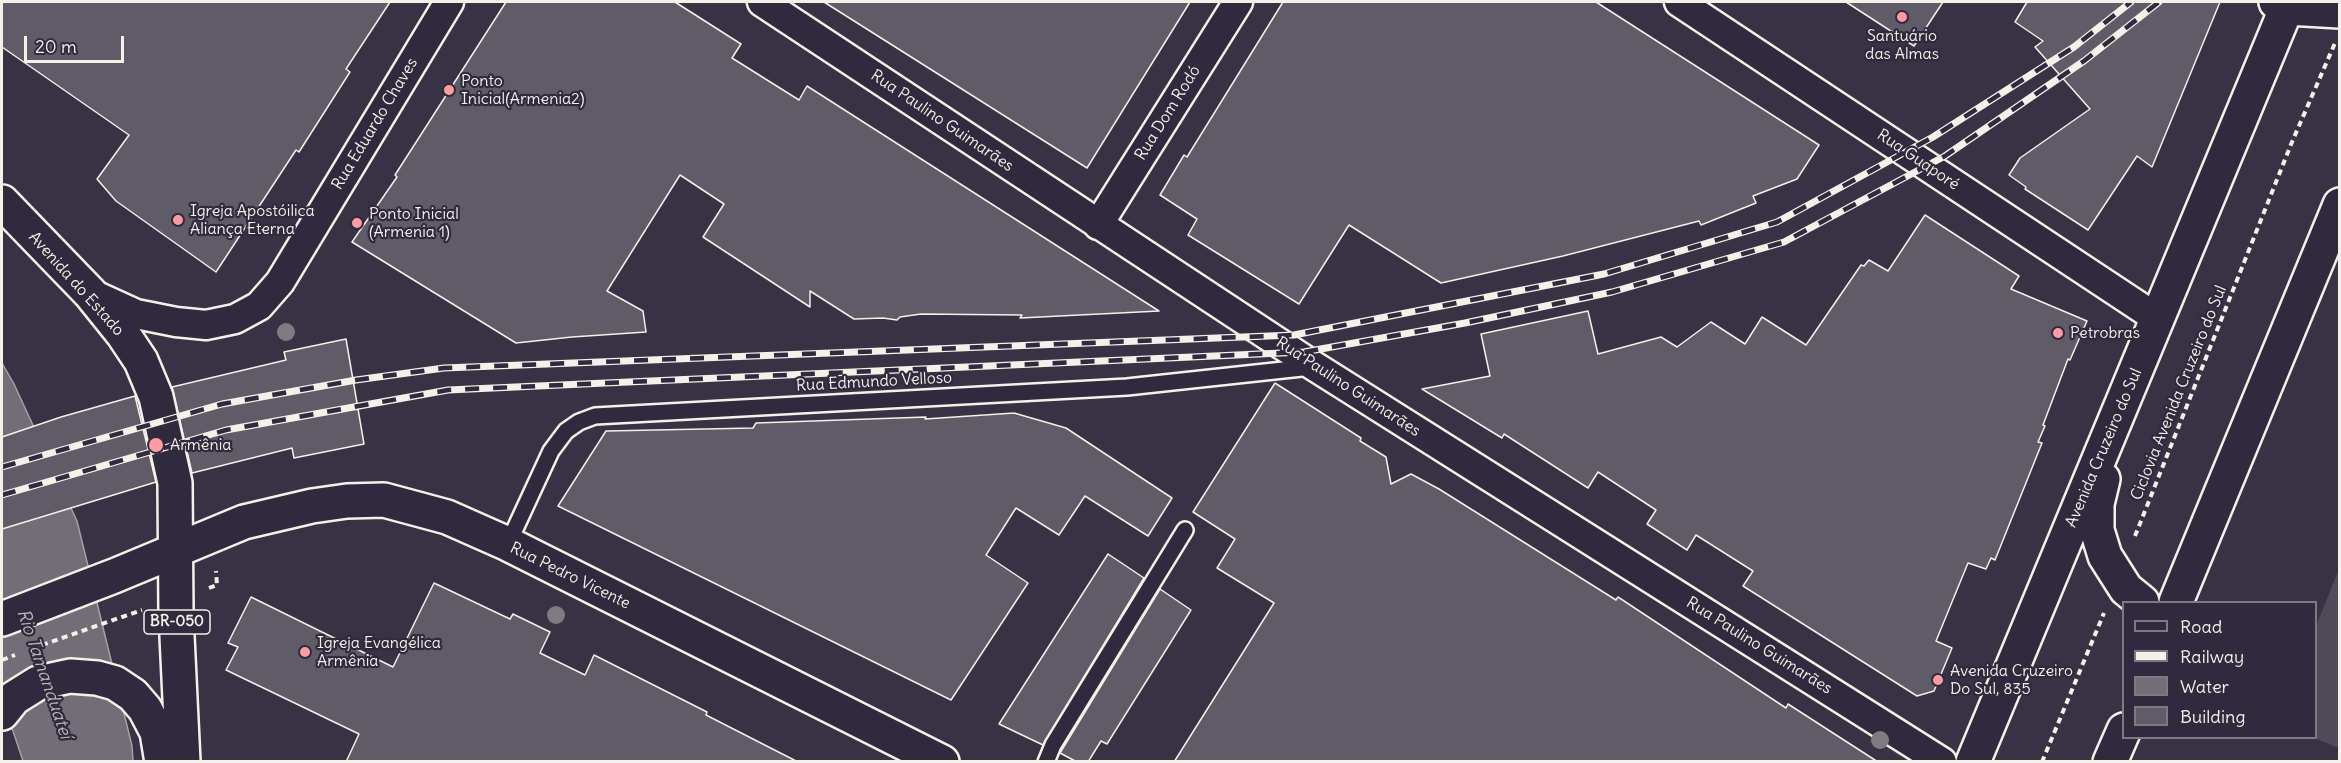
<!DOCTYPE html>
<meta charset="utf-8">
<style>
body{margin:0}
#map{position:relative;width:2341px;height:763px;overflow:hidden;background:#373244;font-family:Delius,sans-serif}
canvas{display:block}
.frame{position:absolute;inset:0;border:3px solid #f4f1e8;pointer-events:none}
.legend{position:absolute;left:2122px;top:601px;width:195px;height:138px;box-sizing:border-box;background:#2f2a3d;border:2px solid #7e7a81;margin:0;padding:8px 10px;list-style:none;font-size:18px;color:#f4f1e8}
.legend li{display:flex;align-items:center;gap:12px;height:30px}
.legend b{width:30px;border:2px solid #7e7a81}
.scale{position:absolute;left:24px;top:36px;width:100px;height:27px;box-sizing:border-box;border:3px solid #f4f1e8;border-top:0;padding-left:8px;font-size:18px;line-height:21px;white-space:nowrap;color:#f4f1e8;-webkit-text-stroke:4px #2f2a3d;paint-order:stroke}
</style>
<div id="map">
<canvas width="2341" height="763"></canvas>
<div class="frame"></div>
<ul class="legend">
<li><b style="height:8px;background:#2f2a3d"></b>Road</li>
<li><b style="height:8px;background:#f4f1e8"></b>Railway</li>
<li><b style="height:16px;background:#726e77"></b>Water</li>
<li><b style="height:16px;background:#5f5c67"></b>Building</li>
</ul>
<div class="scale">20 m</div>
</div>
<script>
const c = document.querySelector('canvas').getContext('2d');
c.lineJoin = 'round';
function fillPath(path, color) {
  c.fillStyle = color;
  c.fill(path, 'evenodd');
}
function toPath(rows) {
  const path = new Path2D();
  for (const r of rows) {
    path.moveTo(r[0], r[1]);
    for (let i = 2; i < r.length; i += 2) path.lineTo(r[i], r[i + 1]);
  }
  return path;
}
function stroke(path, color, width, dash) {
  c.strokeStyle = color;
  c.lineWidth = width;
  c.lineCap = dash ? 'butt' : 'round';
  c.setLineDash(dash || []);
  c.stroke(path);
}
function label(font, color, halo, rows, align = 'center') {
  c.font = font + ' Delius,sans-serif';
  c.lineWidth = 4.5;
  c.setLineDash([]);
  c.textBaseline = 'middle';
  c.strokeStyle = halo;
  c.fillStyle = color;
  for (const [text, x, y, turn = 0] of rows) {
    c.save();
    c.translate(x, y);
    c.rotate((+turn || 0) * Math.PI / 180);
    c.textAlign = isNaN(turn) ? turn : align;
    if (halo) c.strokeText(text, 0, 0);
    c.fillText(text, 0, 0);
    c.restore();
  }
}
const green = toPath([
 [2339,569,2339,748,2314,738,2316,626]
]);
const water = toPath([
 [2,363,14,384,77,521,132,746,133,761,23,761,2,698,2,363]
]);
const building = toPath([
 [2,2,390,2,346,69,350,72,299,152,296,150,216,272,116,201,97,179,129,135,2,47,2,2],
 [506,2,675,2,741,44,732,58,799,100,807,86,1159,311,1020,318,1022,315,921,314,900,317,897,320,883,318,854,319,810,291,810,307,703,237,724,204,680,175,607,291,643,311,646,332,572,337,516,343,352,242,397,177,395,175,506,2],
 [824,2,1190,2,1087,168,824,2],
 [1283,2,1596,2,1819,145,1797,179,1753,196,1756,203,1701,225,1699,221,1563,256,1441,283,1349,225,1299,304,1188,235,1197,219,1160,195,1184,155,1187,157,1283,2],
 [1846,2,1943,2,1914,46,1846,2],
 [2027,2,2220,2,2152,167,2137,156,2088,230,2025,189,2026,187,2009,175,2020,158,2090,109,2035,47,2043,41,2015,22,2027,2],
 [1925,215,2019,276,2011,289,2087,321,2070,360,2068,359,2043,425,2045,426,2038,442,2042,443,1995,560,1991,558,1986,569,1968,563,1936,641,1952,648,1934,691,1917,696,1743,586,1753,571,1696,535,1687,550,1647,524,1656,510,1598,472,1588,488,1504,434,1502,438,1422,389,1490,376,1481,334,1588,311,1598,354,1661,337,1677,347,1711,322,1745,344,1762,317,1806,345,1861,265,1864,266,1869,260,1888,271,1925,215],
 [346,339,364,444,294,458,292,448,192,473,172,387,286,360,284,352,346,339],
 [1275,383,1361,438,1360,441,1386,457,1391,484,1411,474,1439,489,1616,600,1618,597,1786,708,1788,704,1878,762,1174,762,1274,603,1217,568,1235,539,1193,512,1275,383],
 [135,396,156,482,2,529,2,437,61,417,135,396],
 [1014,413,1066,428,1172,498,1148,536,1085,496,1059,535,1016,508,986,555,1028,583,951,700,558,506,606,431,753,428,756,423,926,417,925,419,1014,413],
 [1108,554,1144,578,1043,745,999,724,1108,554],
 [434,583,510,619,513,614,550,632,540,653,585,675,594,655,707,712,706,715,798,762,346,762,359,734,226,670,238,647,228,643,251,597,393,667,434,583],
 [1160,589,1191,610,1107,744,1101,741,1088,762,1077,762,1060,753,1160,589]
]);
const path = toPath([
 [2135,536,2292,142,2335,43],
 [209,588,217,585,216,571],
 [42,645,142,610],
 [2,660,15,655],
 [2042,762,2104,613]
]);
const lane = toPath([
 [508,544,551,451,566,431,579,422,595,416,1127,387,1311,367],
 [1046,762,1053,745,1185,530]
]);
const street = toPath([
 [762,2,1314,366,1942,762],
 [1679,2,2158,319],
 [1098,225,1238,2],
 [90,293,136,314,176,322,206,325,235,319,259,306,280,282,449,2]
]);
const secondary = toPath([
 [2276,2,2287,8,2340,11],
 [2,619,114,576,244,522,312,506,347,501,384,500,447,517,508,544,942,762]
]);
const primary = toPath([
 [2103,479,2097,504,2097,530,2105,556,2126,589,2142,602],
 [2176,602,2340,205],
 [1973,762,2289,2],
 [2110,762,2124,730]
]);
const highway = toPath([
 [2,202,90,293,123,334,141,361,156,397,175,483,176,615,183,762],
 [2,713,14,698,38,683,70,676,97,678,115,683,133,695,145,709,157,732,162,762]
]);
const rail = toPath([
 [2,467,222,404,356,380,444,368,1294,335,1604,274,1777,222,1933,137,2074,47,2131,2],
 [2,495,226,430,448,390,1304,352,1465,323,1612,292,1784,242,1945,156,2084,61,2159,2]
]);
const trees = [
 [286,332],
 [556,615],
 [1880,740]
];
const markers = [
 [1902,17,6,"#ff9aa2"],
 [449,90,6,"#ff9aa2"],
 [178,220,6,"#ff9aa2"],
 [357,223,6,"#ff9aa2"],
 [2058,333,6,"#ff9aa2"],
 [156,445,8,"#ff9aa2"],
 [305,652,6,"#ff9aa2"],
 [1938,680,6,"#ff9aa2"]
];
const shields = [
 [177,622,66]
];
const shieldNames = [
 ["BR-050",177,622]
];
const poiNames = [
 ["Santuário",1902,36,"center"],
 ["das Almas",1902,54,"center"],
 ["Ponto",461,81],
 ["Inicial(Armenia2)",461,99],
 ["Igreja Apostóilica",190,211],
 ["Aliança Eterna",190,229],
 ["Ponto Inicial",369,214],
 ["(Armenia 1)",369,232],
 ["Petrobras",2070,333],
 ["Armênia",170,445],
 ["Igreja Evangélica",317,643],
 ["Armênia",317,661],
 ["Avenida Cruzeiro",1950,671],
 ["Do Sul, 835",1950,689]
];
const streetNames = [
 ["Rua Dom Rodó",1168,113,-58],
 ["Rua Paulino Guimarães",942,121,34],
 ["Rua Eduardo Chaves",375,124,-59],
 ["Rua Guaporé",1918,160,34],
 ["Avenida do Estado",76,284,48],
 ["Rua Edmundo Velloso",874,382,-3],
 ["Rua Paulino Guimarães",1348,387,33],
 ["Ciclovia Avenida Cruzeiro do Sul",2179,393,-68],
 ["Avenida Cruzeiro do Sul",2104,448,-67],
 ["Rua Pedro Vicente",570,576,26],
 ["Rua Paulino Guimarães",1759,646,32]
];
const waterNames = [
 ["Rio Tamanduateí",44,674,71]
];
fillPath(green, '#504b59');
fillPath(water, '#726e77');
stroke(water, '#a6a2a4', 1.5);
fillPath(building, '#5f5c67');
stroke(building, '#f4f1e8', 1.5);
stroke(lane, '#f4f1e8', 20);
stroke(street, '#f4f1e8', 33);
stroke(secondary, '#f4f1e8', 38);
stroke(primary, '#f4f1e8', 38);
stroke(highway, '#f4f1e8', 38);
stroke(path, '#f4f1e8', 4, [6, 4.5]);
stroke(lane, '#2f2a3d', 15);
stroke(street, '#2f2a3d', 28);
stroke(secondary, '#2f2a3d', 33);
stroke(primary, '#2f2a3d', 33);
stroke(highway, '#2f2a3d', 33);
stroke(rail, '#f4f1e8', 7);
stroke(rail, '#2f2a3d', 4.5, [14]);
c.fillStyle = '#807b83';
for (const [x, y] of trees) {
  c.beginPath();
  c.arc(x, y, 9, 0, 2 * Math.PI);
  c.fill();
}
for (const [x, y, r, color] of markers) {
  const dot = new Path2D();
  dot.arc(x, y, r, 0, 2 * Math.PI);
  c.fillStyle = color;
  c.fill(dot);
  stroke(dot, '#2f2a3d', 2);
}
for (const [x, y, w] of shields) {
  const box = new Path2D();
  box.roundRect(x - w / 2, y - 12, w, 24, 4.5);
  c.fillStyle = '#2f2a3d';
  c.fill(box);
  stroke(box, '#f4f1e8', 1.5);
}
label('bold 15px', '#f4f1e8', null, shieldNames);
label('16px', '#f4f1e8', '#2f2a3d', poiNames, 'left');
label('16px', '#f4f1e8', '#2f2a3d', streetNames);
label('italic 18px', '#bab6b5', '#2f2a3d', waterNames);
</script>
